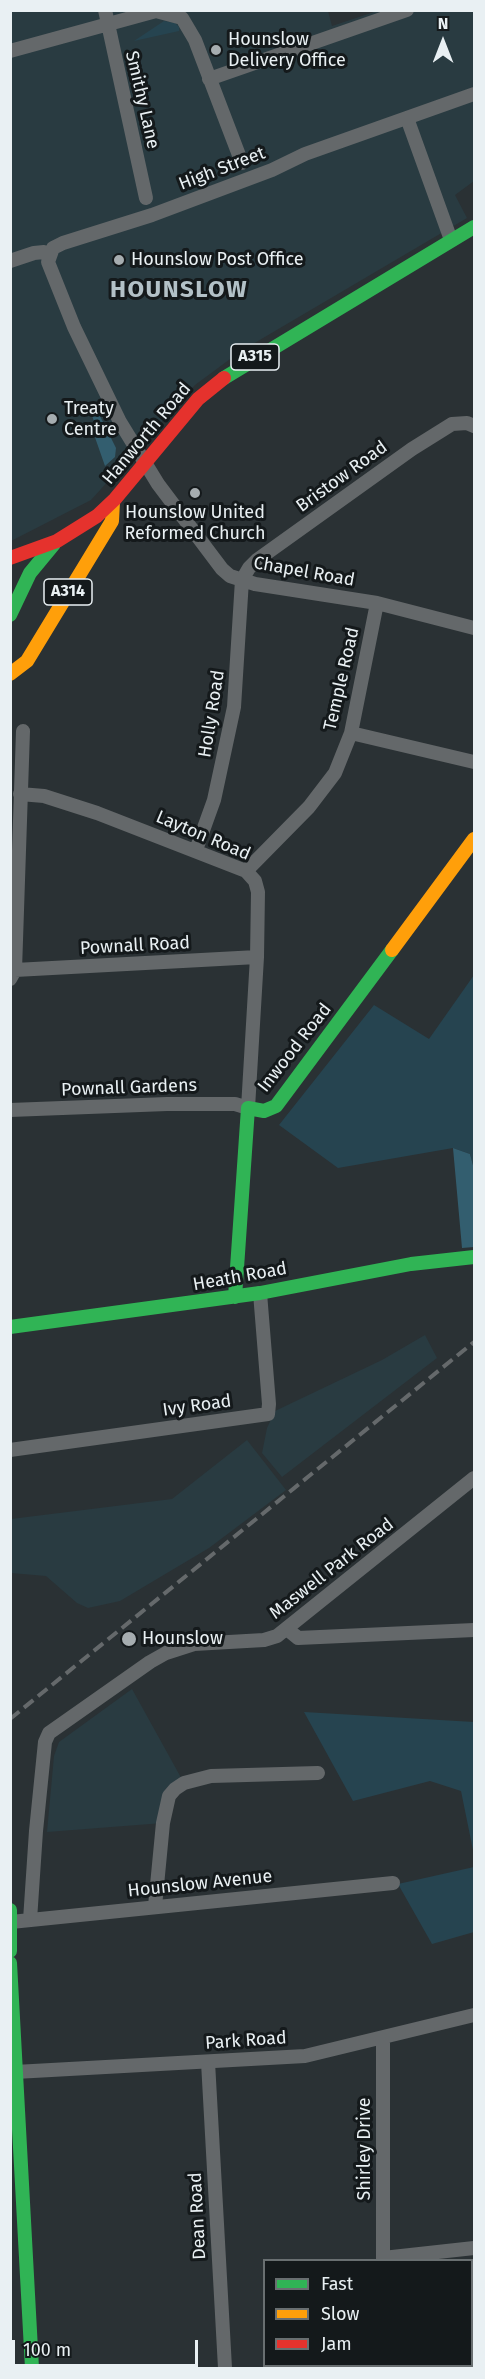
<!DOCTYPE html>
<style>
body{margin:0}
#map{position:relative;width:485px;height:2379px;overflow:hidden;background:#2a3134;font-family:"Fira Sans",sans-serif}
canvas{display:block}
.frame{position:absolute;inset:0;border:12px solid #e9f0f3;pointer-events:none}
.legend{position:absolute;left:263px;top:2259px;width:210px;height:108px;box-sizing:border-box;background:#14191b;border:2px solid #696f71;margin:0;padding:8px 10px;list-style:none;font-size:18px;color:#e9f0f3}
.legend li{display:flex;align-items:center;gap:12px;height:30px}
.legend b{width:30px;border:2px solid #696f71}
.north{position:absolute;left:413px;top:12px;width:60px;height:60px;-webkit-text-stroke:4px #14191b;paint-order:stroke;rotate:0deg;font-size:16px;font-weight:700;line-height:24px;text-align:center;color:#e9f0f3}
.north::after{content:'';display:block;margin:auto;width:21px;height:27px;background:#e9f0f3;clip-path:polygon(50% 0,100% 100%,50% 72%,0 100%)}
.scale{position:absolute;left:12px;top:2340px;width:186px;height:27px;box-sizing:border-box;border:3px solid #e9f0f3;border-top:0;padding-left:8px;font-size:18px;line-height:21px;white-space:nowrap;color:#e9f0f3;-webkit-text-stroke:4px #14191b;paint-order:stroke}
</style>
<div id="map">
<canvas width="485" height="2379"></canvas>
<div class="frame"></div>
<ul class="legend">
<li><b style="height:8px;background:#30b455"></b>Fast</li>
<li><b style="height:8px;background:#ff9f0a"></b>Slow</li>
<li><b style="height:8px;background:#e5322d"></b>Jam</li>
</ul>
<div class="north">N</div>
<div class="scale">100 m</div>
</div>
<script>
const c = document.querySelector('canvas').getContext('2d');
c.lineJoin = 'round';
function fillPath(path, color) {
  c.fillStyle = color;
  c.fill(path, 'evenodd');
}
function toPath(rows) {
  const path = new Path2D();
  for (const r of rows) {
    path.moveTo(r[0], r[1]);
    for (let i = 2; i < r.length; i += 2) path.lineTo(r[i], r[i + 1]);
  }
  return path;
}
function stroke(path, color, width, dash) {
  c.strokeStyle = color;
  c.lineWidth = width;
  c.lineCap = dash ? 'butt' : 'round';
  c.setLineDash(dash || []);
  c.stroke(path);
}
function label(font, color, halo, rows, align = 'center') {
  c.font = font + ' "Fira Sans",sans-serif';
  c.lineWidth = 6;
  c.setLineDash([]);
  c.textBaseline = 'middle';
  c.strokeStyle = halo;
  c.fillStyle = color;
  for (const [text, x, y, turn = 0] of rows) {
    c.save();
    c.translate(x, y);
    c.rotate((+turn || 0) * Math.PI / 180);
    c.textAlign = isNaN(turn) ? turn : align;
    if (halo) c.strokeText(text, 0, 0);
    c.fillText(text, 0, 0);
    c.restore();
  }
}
const built = toPath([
 [10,11,328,11,332,26,377,11,474,11,474,181,455,195,467,218,241,351,195,385,91,500,11,541],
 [425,1335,437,1358,282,1477,262,1453,267,1428,275,1411,382,1360],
 [247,1440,286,1490,209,1548,120,1601,88,1608,77,1603,46,1576,11,1573,11,1519,172,1499],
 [132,1689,184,1783,176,1789,163,1823,47,1832,54,1756,59,1742]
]);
const green = toPath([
 [164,21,175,23,179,27,179,31,134,41],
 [474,975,474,1169,470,1154,453,1148,338,1168,279,1125,374,1005,429,1039],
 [304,1712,474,1722,474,1855,461,1791,430,1781,353,1801],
 [474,1867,474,1932,432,1944,398,1884]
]);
const forest = toPath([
 [97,410,116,448,115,457,105,466,91,426,95,424,91,413],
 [453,1148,470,1154,474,1169,474,1247,462,1248]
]);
const street = toPath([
 [105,10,146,198],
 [10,51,156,11,182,18,195,40,242,163],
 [209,79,407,10],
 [474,94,305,154,272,170,152,215,63,243,53,248,48,262,74,327,120,422,158,484,222,569,230,576,255,584,377,603,474,628],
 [407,118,451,240],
 [10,261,34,253,44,252],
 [351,733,474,762],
 [196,850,214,800,234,707,242,580,249,568,257,560,412,449,452,424,467,423,474,426],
 [246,871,309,807,335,773,351,733,377,603],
 [15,970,257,957],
 [10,979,15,970,23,731],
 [10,1110,167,1104,235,1104,248,1108,257,957,258,892,255,881,246,871,97,813,44,796,20,794],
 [10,1450,268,1414,269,1404,260,1293],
 [287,1629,298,1638,474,1630],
 [155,1906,163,1823,169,1796,175,1789,184,1783,211,1776,318,1773],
 [30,1920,36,1831,45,1742,49,1733,150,1662,166,1653,194,1644,264,1640,277,1636,474,1478],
 [11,1922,393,1883],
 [383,2038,383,2260],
 [208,2062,225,2368],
 [15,2072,305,2056,474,2015],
 [383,2258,474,2248],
 [385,2366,385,2368]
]);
const fast = toPath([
 [224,378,474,227],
 [10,615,30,573,54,544],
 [235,1297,248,1108,264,1111,276,1106,392,950],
 [10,1327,260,1293,411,1264,474,1257],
 [10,1910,10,1951],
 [10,1963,32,2368]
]);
const slow = toPath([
 [10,674,27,661,112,521,113,502],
 [392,950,474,839]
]);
const jam = toPath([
 [10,558,57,541,97,516,115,499,198,399,224,378]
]);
const rail = toPath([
 [10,1719,474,1342]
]);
const markers = [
 [216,50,6,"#a6adb0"],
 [119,260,6,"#a6adb0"],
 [52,419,6,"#a6adb0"],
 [195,493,6,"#a6adb0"],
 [129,1639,8,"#a6adb0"]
];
const shields = [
 [255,357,48],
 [68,592,48]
];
const shieldNames = [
 ["A315",255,357],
 ["A314",68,592]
];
const poiNames = [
 ["Hounslow",228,40],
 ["Delivery Office",228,61],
 ["Hounslow Post Office",131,260],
 ["Treaty",64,409],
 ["Centre",64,430],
 ["Hounslow United",195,513,"center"],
 ["Reformed Church",195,534,"center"],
 ["Hounslow",142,1639]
];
const streetNames = [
 ["Smithy Lane",142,100,77],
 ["High Street",222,169,-21],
 ["Hanworth Road",147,434,-50],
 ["Bristow Road",342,477,-36],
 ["Chapel Road",304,572,10],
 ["Temple Road",342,679,-77],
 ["Holly Road",212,714,-81],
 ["Layton Road",203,836,23],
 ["Pownall Road",135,946,-3],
 ["Inwood Road",295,1048,-52],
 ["Pownall Gardens",129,1088,-2],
 ["Heath Road",240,1277,-10],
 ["Ivy Road",197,1406,-8],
 ["Maswell Park Road",332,1569,-38],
 ["Hounslow Avenue",200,1884,-6],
 ["Park Road",246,2041,-4],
 ["Shirley Drive",365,2149,-90],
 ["Dean Road",198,2216,-93]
];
const districtNames = [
 ["HOUNSLOW",179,290]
];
fillPath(built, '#293b41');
fillPath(green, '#264450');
fillPath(forest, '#335e6f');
stroke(street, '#64686a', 14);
stroke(fast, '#30b455', 14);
stroke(slow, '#ff9f0a', 14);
stroke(jam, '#e5322d', 14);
stroke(rail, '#65696b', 4, [12, 6]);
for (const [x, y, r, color] of markers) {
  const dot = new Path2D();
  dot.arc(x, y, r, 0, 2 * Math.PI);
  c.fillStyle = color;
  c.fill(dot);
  stroke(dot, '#14191b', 2);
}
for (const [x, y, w] of shields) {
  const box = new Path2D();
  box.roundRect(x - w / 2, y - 13, w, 26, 4.5);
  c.fillStyle = '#14191b';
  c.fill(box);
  stroke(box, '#e9f0f3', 1.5);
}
label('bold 16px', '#e9f0f3', null, shieldNames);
label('18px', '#e9f0f3', '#14191b', poiNames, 'left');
label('18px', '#e9f0f3', '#14191b', streetNames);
c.letterSpacing = '1.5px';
label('bold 24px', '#b3c1c7', '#14191b', districtNames);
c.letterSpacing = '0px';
</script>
